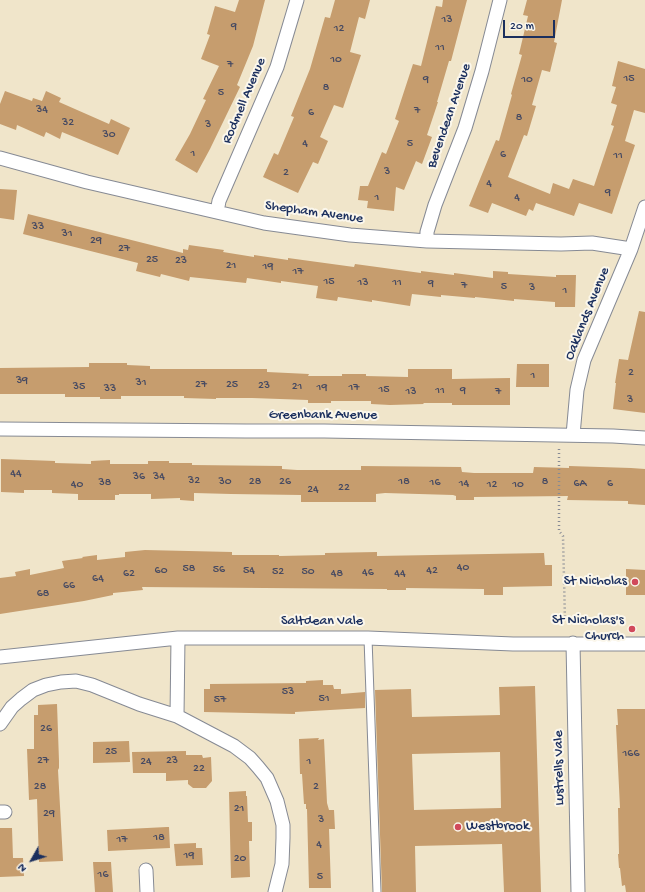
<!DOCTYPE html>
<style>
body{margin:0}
#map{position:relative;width:645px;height:892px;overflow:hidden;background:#f0e5ca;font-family:"Gochi Hand",sans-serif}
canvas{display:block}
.north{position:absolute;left:12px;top:840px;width:40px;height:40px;-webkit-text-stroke:3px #fbf7ec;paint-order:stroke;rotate:231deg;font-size:11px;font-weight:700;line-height:16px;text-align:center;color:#1b2f5e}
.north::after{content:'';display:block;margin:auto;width:14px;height:18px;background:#1b2f5e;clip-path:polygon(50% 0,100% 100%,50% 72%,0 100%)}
.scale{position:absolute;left:503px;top:20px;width:52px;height:18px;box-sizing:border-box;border:2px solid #1b2f5e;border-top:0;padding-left:5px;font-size:12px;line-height:14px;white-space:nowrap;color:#1b2f5e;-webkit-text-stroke:3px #fbf7ec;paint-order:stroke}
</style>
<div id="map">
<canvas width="645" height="892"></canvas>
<div class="north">N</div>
<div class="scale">20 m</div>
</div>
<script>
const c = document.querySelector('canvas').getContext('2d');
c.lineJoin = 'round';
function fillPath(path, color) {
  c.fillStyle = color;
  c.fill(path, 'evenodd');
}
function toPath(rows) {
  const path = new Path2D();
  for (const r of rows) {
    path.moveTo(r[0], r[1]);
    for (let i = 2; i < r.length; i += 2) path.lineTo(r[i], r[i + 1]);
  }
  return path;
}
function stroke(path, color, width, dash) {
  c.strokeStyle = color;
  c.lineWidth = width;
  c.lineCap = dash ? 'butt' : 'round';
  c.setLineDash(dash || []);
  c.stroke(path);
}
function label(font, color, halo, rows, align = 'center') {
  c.font = font + ' "Gochi Hand",sans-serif';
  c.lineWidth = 4;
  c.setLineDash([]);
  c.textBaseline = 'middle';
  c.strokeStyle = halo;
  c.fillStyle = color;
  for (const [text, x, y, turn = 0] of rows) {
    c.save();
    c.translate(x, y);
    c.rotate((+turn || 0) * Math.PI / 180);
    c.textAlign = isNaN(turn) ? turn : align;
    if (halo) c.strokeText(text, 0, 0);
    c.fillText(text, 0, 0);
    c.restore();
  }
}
const building = toPath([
 [239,0,265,0,253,46,237,85,240,87,210,149,197,173,175,160,190,134,206,100,203,99,219,66,201,59,210,35,207,34,215,6,235,12],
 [335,0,370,0,365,19,359,17,350,52,361,55,343,108,334,105,320,137,328,141,318,164,313,162,298,193,263,177,274,153,278,155,294,117,291,116,310,69,325,17,330,18],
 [443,0,467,0,451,61,449,61,437,102,438,102,427,135,432,137,422,164,416,161,404,190,396,187,394,211,367,208,368,201,358,200,360,186,368,186,382,152,386,154,399,121,395,119,413,64,421,66,436,6,442,7],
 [527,0,562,0,554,42,557,43,550,72,542,70,532,105,536,106,527,136,524,135,508,177,550,194,553,183,569,189,573,179,594,186,614,126,611,125,617,105,611,103,616,87,612,86,618,61,645,69,645,113,634,110,625,141,635,145,612,214,579,203,574,216,536,203,533,211,529,209,526,216,492,203,488,213,469,206,496,140,499,141,512,95,511,94,522,55,519,54,528,16,523,15],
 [5,91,32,101,33,98,42,101,46,91,61,98,59,102,109,124,111,119,130,128,118,155,62,132,60,139,46,132,44,137,17,125,16,130,0,124,0,104],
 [0,189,17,190,14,220,0,218],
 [28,214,183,253,183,249,188,250,189,245,224,250,223,252,254,257,254,255,288,260,288,258,354,267,355,264,421,273,421,271,454,275,454,273,493,278,493,271,508,272,508,274,556,277,556,275,576,275,575,307,555,307,555,302,514,299,514,301,475,297,475,298,441,295,441,297,412,294,410,306,372,300,372,302,338,297,337,301,316,298,318,286,281,281,281,283,247,278,246,283,190,277,189,281,161,274,160,277,136,271,138,263,23,234],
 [639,311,645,312,645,413,613,409,616,383,615,383,619,359,628,360],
 [89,363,127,363,127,365,150,366,150,369,267,369,267,372,309,374,308,376,342,376,342,374,366,374,366,376,408,377,408,369,452,369,452,379,510,378,510,405,452,405,452,403,423,403,424,404,390,405,371,404,371,401,331,401,331,403,308,403,308,400,252,398,216,398,216,399,184,398,184,396,121,396,121,399,100,399,100,397,65,397,65,394,0,394,0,368,89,367],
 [517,364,549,364,549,387,516,387],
 [1,459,55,461,55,463,91,464,91,461,110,460,110,464,148,464,148,461,169,461,169,463,192,463,192,465,282,466,282,469,297,470,361,470,361,466,461,467,462,472,474,473,533,473,534,467,569,468,569,466,631,468,645,469,645,505,628,504,628,501,567,500,568,496,474,497,474,500,456,500,456,496,453,495,385,493,376,494,376,502,301,502,301,495,231,494,194,493,194,501,180,500,180,498,151,499,151,494,119,494,119,495,115,495,115,500,78,500,78,494,52,493,52,490,24,490,24,493,1,492],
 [145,550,232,552,232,555,279,555,279,556,325,555,325,553,377,552,377,556,544,553,545,565,552,565,552,586,503,587,503,595,484,595,484,589,406,588,406,590,387,590,387,589,142,587,143,590,113,593,113,595,84,601,0,614,0,578,16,576,15,572,30,569,30,575,64,568,62,561,83,558,82,557,97,555,97,560,125,557,125,552],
 [626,569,645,570,645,595,626,595],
 [323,680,323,685,333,685,334,689,341,689,341,694,365,692,365,708,295,712,295,714,204,712,204,689,210,689,210,684,306,683,306,681],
 [535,686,541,892,504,892,502,844,415,846,416,892,382,892,375,690,411,689,412,717,500,715,499,687],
 [500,752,501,808,414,810,412,754],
 [57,704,59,761,59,768,58,770,63,861,39,862,37,799,29,800,27,749,34,749,34,715,38,715,38,705],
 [617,709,645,709,645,892,626,892,625,885,622,886,620,868,619,868,618,854,619,854,618,808,620,808,616,725,618,725],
 [319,738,318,740,324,739,327,803,329,810,334,810,335,829,329,829,331,888,309,888,307,809,306,809,306,804,304,804,302,774,300,774,299,739],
 [129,741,130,762,93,763,93,742],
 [186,751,186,755,202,755,203,758,211,757,212,781,206,788,193,788,188,784,188,780,166,781,166,773,133,773,132,752],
 [246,791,246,796,247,796,248,822,252,822,252,841,249,841,250,877,231,878,229,792],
 [167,827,169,827,170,848,108,851,107,830],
 [0,828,12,828,13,858,23,858,24,876,0,877],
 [196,843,196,848,202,848,203,865,176,866,174,844],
 [93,862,111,862,113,892,95,892]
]);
const path = toPath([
 [559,449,559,531,563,536,565,621]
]);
const service = toPath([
 [368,638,377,892]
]);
const minor = toPath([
 [0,158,87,182,264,223,350,235,427,241,561,244,592,243,631,249],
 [217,212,219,201,277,67,297,0],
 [427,241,427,232,435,205,465,128,482,71,500,0],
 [0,429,246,431,324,431,613,436,645,438],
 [573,435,577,390,584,360,631,249,645,207],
 [573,643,578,892],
 [0,657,178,638,368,638,513,644,645,644],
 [177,716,178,638],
 [0,724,12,707,21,699,33,690,46,685,61,682,76,681,92,685,139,704,177,716,234,746,250,758,258,767,267,778,277,801,283,825,283,838,282,864,275,892],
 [0,812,5,812],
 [146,870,147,892]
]);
const markers = [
 [635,582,4,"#d1495b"],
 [632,629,4,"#d1495b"],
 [458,827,4,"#d1495b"]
];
const numberNames = [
 ["13",447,20],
 ["9",234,27],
 ["12",339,29],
 ["11",440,48],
 ["10",336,60],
 ["7",230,65],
 ["15",629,79],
 ["9",426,80],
 ["10",527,80],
 ["8",326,88],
 ["5",221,93],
 ["34",42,110],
 ["7",417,111],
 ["6",311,113],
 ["8",519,118],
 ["32",68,123],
 ["3",208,125],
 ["30",109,135],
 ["4",305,144],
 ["5",410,144],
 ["1",193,154],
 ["6",503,155],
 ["11",618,156],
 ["3",387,172],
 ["2",286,173],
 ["4",489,184],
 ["9",608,193],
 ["1",377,198],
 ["4",517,198],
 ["33",38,227],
 ["31",67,234],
 ["29",96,241],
 ["27",124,249],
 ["25",152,260],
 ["23",181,261],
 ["21",231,266],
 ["19",268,267],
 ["17",298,272],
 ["15",329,282],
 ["13",363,283],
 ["11",397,283],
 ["9",431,284],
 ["7",464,286],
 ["5",504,287],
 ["3",532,288],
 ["1",565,291],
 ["2",631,373],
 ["1",533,376],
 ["39",22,381],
 ["31",141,383],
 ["27",201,385],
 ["25",232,385],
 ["23",264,386],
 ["35",79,387],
 ["21",297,387],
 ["19",322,388],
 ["17",354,388],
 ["33",110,389],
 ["15",384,390],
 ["11",440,391],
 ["9",463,391],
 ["13",411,392],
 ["7",498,392],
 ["3",630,400],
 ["44",16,474],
 ["36",139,477],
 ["34",159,477],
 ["32",194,481],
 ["30",225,482],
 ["28",255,482],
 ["26",285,482],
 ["18",404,482],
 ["8",545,482],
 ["38",105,483],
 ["16",435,483],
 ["14",464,484],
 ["6A",580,484],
 ["6",610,484],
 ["40",77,485],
 ["12",492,485],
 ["10",518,485],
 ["22",344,488],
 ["24",313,490],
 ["40",463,568],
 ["58",189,569],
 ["56",219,570],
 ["60",161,571],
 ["54",249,571],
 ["42",432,571],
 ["52",278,572],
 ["50",308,572],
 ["46",368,573],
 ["62",129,574],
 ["48",337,574],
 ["44",400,574],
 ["64",98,579],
 ["66",69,586],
 ["68",43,594],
 ["53",288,692],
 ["51",324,699],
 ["57",220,700],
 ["26",46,729],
 ["25",111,752],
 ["166",631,754],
 ["27",43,761],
 ["23",172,761],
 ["24",146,762],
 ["1",309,762],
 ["22",199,769],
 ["28",40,787],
 ["2",316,787],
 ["21",239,809],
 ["29",49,814],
 ["3",321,820],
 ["18",159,838],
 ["17",122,840],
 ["4",319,845],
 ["19",189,856],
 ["20",240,859],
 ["16",103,875],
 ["5",320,877]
];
const streetNames = [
 ["Rodmell Avenue",245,101,-67],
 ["Bevendean Avenue",450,116,-71],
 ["Shepham Avenue",314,213,8],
 ["Oaklands Avenue",588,314,-68],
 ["Greenbank Avenue",323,416],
 ["Saltdean Vale",322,622],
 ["Lustrells Vale",560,768,-91]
];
const poiNames = [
 ["St Nicholas",627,582],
 ["St Nicholas's",624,621],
 ["Church",624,637],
 ["Westbrook",466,827,"left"]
];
fillPath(building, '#c69d6e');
stroke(service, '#868a94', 9);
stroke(minor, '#868a94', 15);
stroke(path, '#868a94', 2.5, [1, 3]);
stroke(service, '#fff', 7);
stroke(minor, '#fff', 13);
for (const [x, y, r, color] of markers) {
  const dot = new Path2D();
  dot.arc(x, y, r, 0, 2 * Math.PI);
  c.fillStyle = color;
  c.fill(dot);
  stroke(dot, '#fbf7ec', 1.5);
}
label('12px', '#464a62', null, numberNames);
label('14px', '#1b2f5e', '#fbf7ec', streetNames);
label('14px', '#1b2f5e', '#fbf7ec', poiNames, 'right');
</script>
